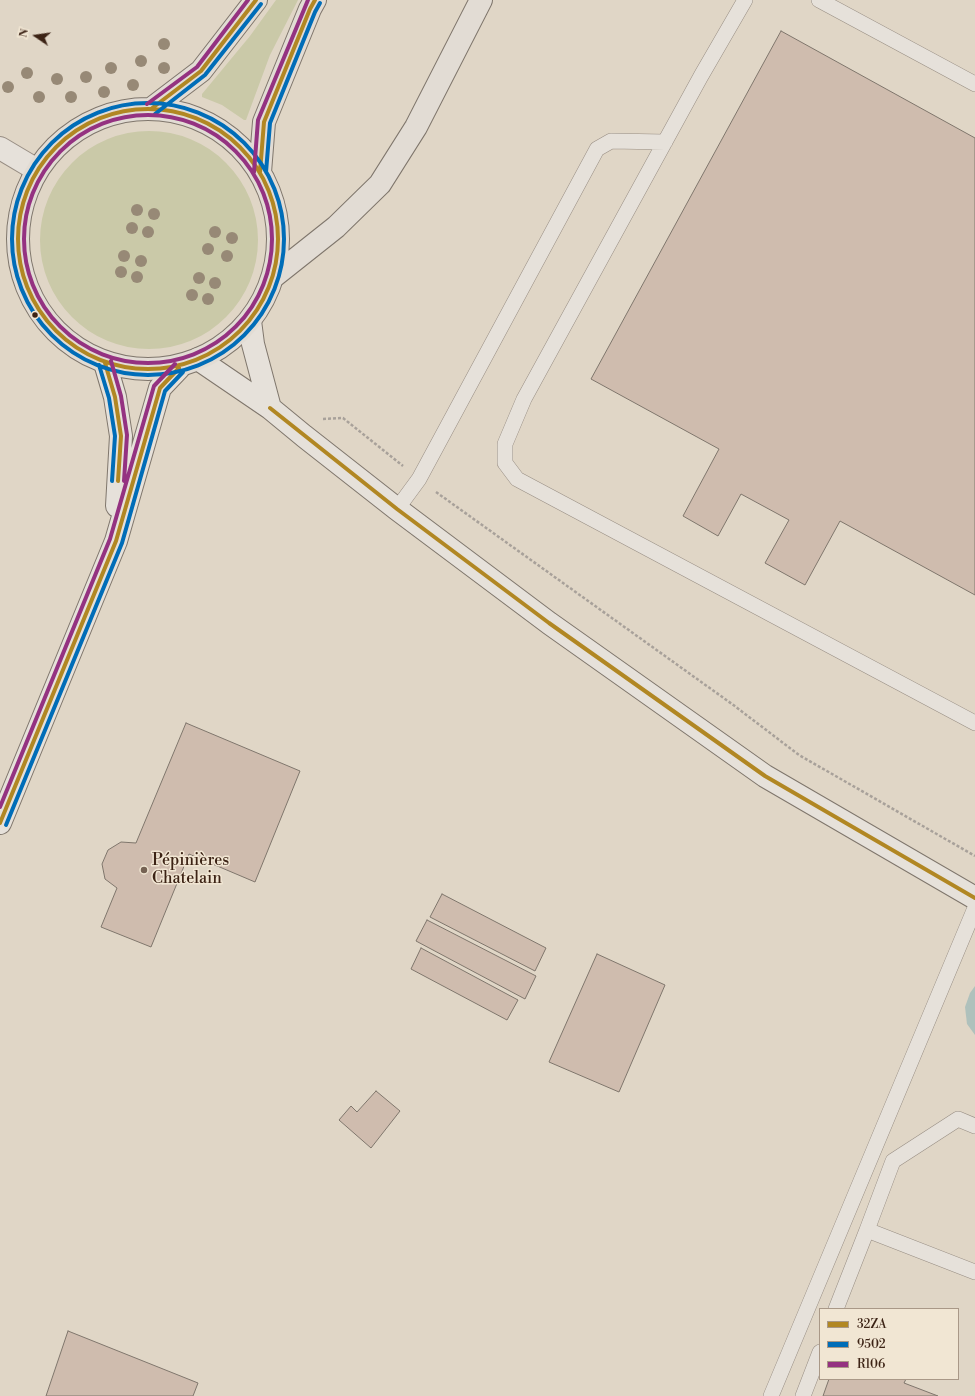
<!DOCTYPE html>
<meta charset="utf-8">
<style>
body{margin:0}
#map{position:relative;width:975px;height:1396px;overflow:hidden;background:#e0d6c6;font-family:"Libre Bodoni",serif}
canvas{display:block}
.legend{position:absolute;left:819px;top:1308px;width:140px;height:72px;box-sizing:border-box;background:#f1e6d3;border:1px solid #a99887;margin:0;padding:5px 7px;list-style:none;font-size:12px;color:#3c2315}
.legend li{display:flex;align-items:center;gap:8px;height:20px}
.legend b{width:20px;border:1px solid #a99887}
.north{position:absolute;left:16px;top:16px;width:40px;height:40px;-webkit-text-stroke:3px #f1e6d3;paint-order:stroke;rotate:283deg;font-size:11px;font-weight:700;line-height:16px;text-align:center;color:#3c2315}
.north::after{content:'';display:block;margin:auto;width:14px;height:18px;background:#3c2315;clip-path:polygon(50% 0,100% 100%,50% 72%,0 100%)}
</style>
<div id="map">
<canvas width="975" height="1396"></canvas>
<ul class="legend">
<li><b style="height:5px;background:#b18723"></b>32ZA</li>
<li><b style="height:5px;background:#006db8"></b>9502</li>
<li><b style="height:5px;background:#943281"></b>R106</li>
</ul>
<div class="north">N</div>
</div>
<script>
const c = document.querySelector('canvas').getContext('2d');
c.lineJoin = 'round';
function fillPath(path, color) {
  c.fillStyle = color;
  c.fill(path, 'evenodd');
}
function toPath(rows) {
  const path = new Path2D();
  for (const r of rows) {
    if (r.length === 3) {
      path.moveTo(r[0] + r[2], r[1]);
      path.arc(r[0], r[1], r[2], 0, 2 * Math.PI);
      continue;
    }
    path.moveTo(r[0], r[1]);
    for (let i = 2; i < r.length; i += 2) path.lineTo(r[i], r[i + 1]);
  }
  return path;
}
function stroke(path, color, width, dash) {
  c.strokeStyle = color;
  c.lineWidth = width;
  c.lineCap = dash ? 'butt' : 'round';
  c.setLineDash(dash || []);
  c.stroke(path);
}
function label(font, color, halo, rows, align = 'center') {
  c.font = font + ' "Libre Bodoni",serif';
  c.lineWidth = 3;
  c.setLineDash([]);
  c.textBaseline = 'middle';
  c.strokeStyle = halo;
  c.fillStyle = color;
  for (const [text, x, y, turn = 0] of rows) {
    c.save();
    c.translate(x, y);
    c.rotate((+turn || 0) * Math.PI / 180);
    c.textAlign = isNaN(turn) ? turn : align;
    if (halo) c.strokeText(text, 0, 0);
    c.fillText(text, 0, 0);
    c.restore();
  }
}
const green = toPath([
 [276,0,298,0,270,55,246,120,244,120,222,105,202,97,202,94,250,36],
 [149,240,109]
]);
const water = toPath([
 [975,986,975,1035,967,1024,965,1007,970,993]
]);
const building = toPath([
 [781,31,975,138,975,595,840,521,805,585,765,563,789,520,741,494,718,536,683,516,719,449,591,379,781,31],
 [186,723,300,771,255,882,189,854,151,947,101,927,117,888,105,879,102,864,108,850,121,842,136,843,186,723],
 [442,894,546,948,535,971,430,917,442,894],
 [427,920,536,976,525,999,416,941,427,920],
 [421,948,518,1000,507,1020,411,969,421,948],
 [597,954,665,985,619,1092,549,1062,597,954],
 [376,1091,400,1111,371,1148,339,1120,351,1106,357,1112,376,1091],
 [68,1331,198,1383,193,1396,46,1396,68,1331],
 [829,1379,906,1379,904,1383,938,1396,823,1396,829,1379]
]);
const path = toPath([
 [323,419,343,418,403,466],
 [436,492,732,704,799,755,975,856]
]);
const service = toPath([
 [745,0,701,76,524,399,505,444,505,463,517,479,975,723],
 [819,0,975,84],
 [397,509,419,479,597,149,611,141,665,142],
 [867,1230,893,1161,958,1119,975,1126],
 [836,1309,867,1230,975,1272],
 [771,1396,975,908],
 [803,1396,820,1352]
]);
const minor = toPath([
 [0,148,37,170]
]);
const secondary = toPath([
 [250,321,253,344,270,408],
 [198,359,270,408,304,436,397,509,549,623,765,776,975,898],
 [105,363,115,397,121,436,117,506],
 [0,823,116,541,160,388,179,368]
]);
const primary = toPath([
 [148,239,130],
 [151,109,201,71,256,0],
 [260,172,264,122,310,9,315,0],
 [273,277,336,227,380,184,416,127,481,0]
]);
const bus1 = toPath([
 [151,109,201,71,256,0],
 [148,239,130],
 [260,172,264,122,310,9,315,0],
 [105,363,115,397,121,436,118,481],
 [270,408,397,509,549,623,765,776,975,898],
 [0,823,116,541,160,388,179,368]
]);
const bus2 = toPath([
 [148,239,136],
 [155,114,205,75,261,4],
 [266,172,270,123,315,12,320,3],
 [99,365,109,398,115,436,112,481],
 [6,825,122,543,165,391,183,372]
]);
const bus3 = toPath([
 [147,104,197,67,248,0],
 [148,239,124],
 [254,172,258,120,308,0],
 [111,361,121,396,127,435,124,481],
 [0,807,110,539,154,386,175,364]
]);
const trees = [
 [164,44],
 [141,61],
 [111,68],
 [164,68],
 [27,73],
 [86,77],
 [57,79],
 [133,85],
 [8,87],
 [104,92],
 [39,97],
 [71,97],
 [137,210],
 [154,214],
 [132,228],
 [148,232],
 [215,232],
 [232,238],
 [208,249],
 [124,256],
 [227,256],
 [141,261],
 [121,272],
 [137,277],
 [199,278],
 [215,283],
 [192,295],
 [208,299]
];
const markers = [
 [35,315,3.5,"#3c2315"],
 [144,870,4,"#756253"]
];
const poiNames = [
 ["Pépinières",152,861],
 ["Chatelain",152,879]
];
fillPath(green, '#cac9a8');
fillPath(water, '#afc1bc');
fillPath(building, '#cfbcae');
stroke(building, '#7f766c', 1);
stroke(service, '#978d83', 16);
stroke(minor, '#978d83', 24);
stroke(secondary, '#7f766c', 24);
stroke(primary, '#7f766c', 24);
stroke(path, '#a8a19a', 2.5, [3, 2]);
stroke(service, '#e6e1da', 15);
stroke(minor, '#e6e1da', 22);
stroke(secondary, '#e6e1da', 22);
stroke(primary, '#e2dcd4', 22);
stroke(bus1, '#b18723', 4);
stroke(bus2, '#006db8', 4);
stroke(bus3, '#943281', 4);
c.fillStyle = '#978976';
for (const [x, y] of trees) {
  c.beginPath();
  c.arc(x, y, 6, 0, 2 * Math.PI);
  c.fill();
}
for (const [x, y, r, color] of markers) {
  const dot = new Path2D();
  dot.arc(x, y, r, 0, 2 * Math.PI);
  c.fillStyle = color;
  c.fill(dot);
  stroke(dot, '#f1e6d3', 1.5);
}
label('16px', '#3c2315', '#f1e6d3', poiNames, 'left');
</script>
